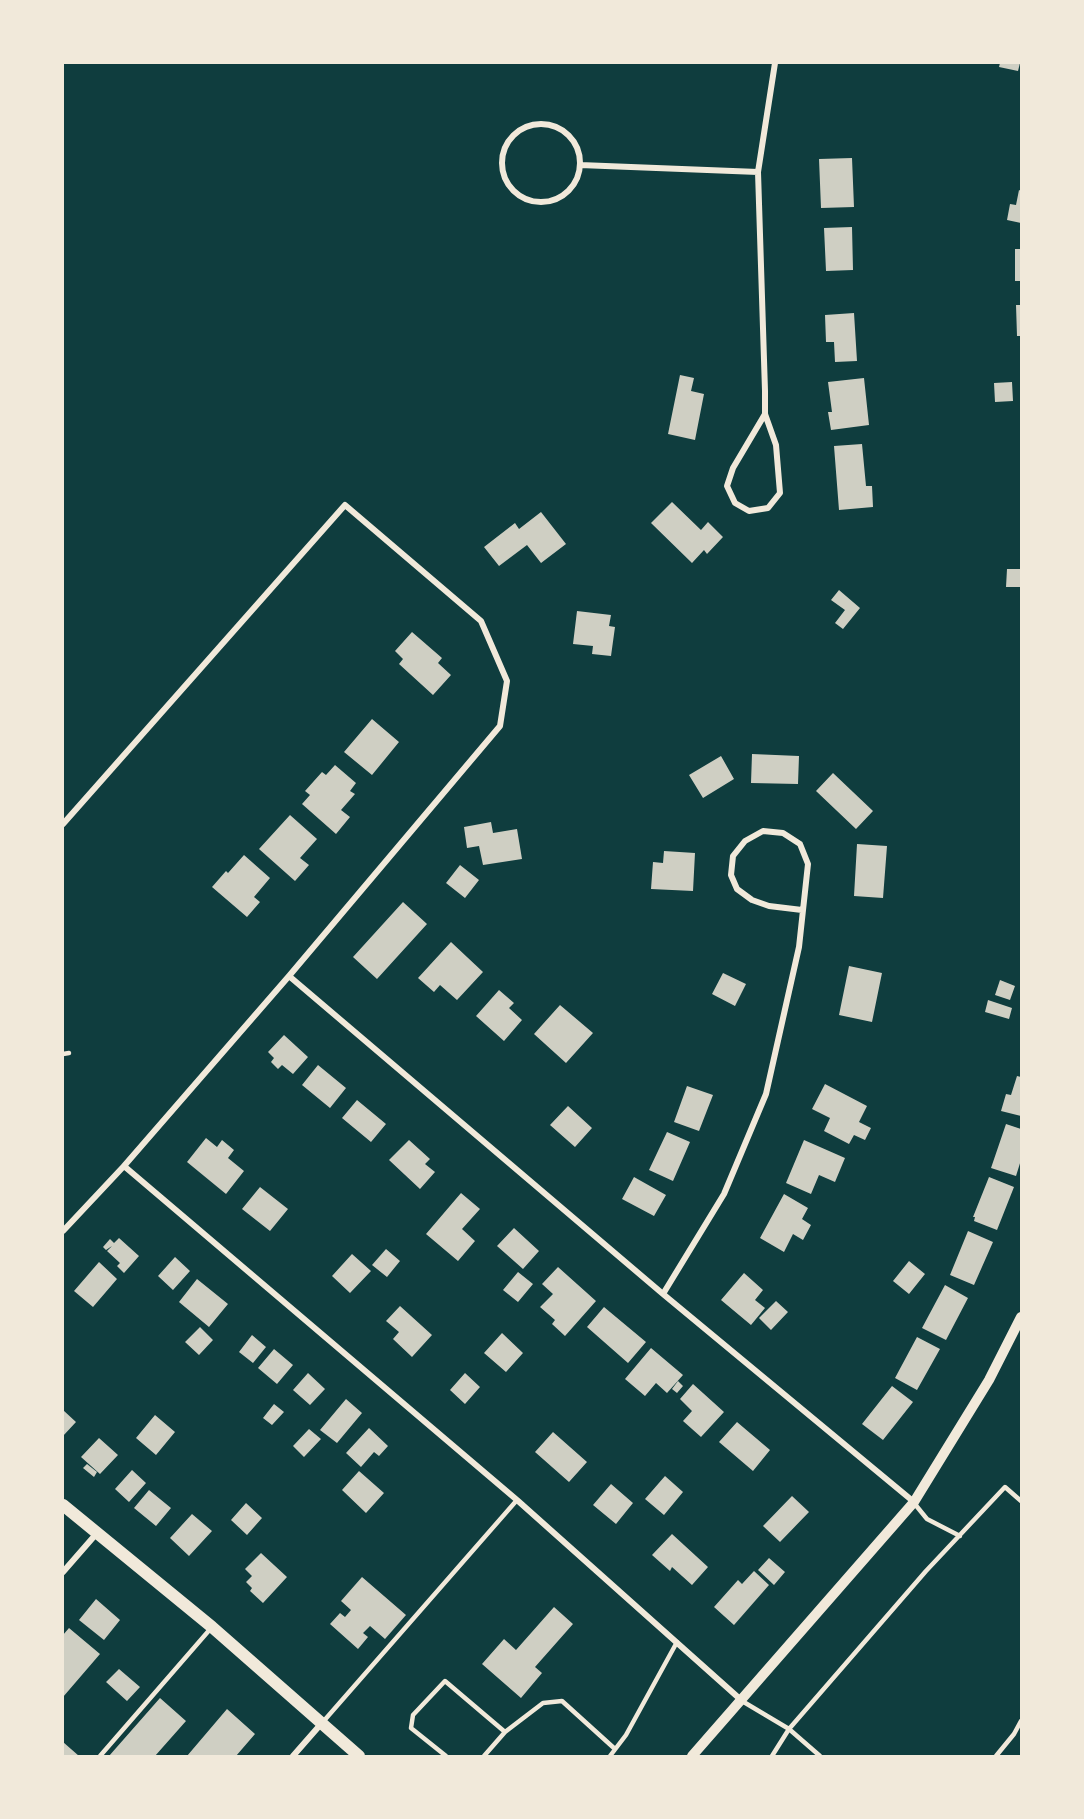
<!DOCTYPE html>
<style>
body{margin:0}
#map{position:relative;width:1084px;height:1819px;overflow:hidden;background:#0f3d3e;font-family:"Sofia Sans Condensed",sans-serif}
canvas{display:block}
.frame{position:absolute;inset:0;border:64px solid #f1e9da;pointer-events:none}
</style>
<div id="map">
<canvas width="1084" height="1819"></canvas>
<div class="frame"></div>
</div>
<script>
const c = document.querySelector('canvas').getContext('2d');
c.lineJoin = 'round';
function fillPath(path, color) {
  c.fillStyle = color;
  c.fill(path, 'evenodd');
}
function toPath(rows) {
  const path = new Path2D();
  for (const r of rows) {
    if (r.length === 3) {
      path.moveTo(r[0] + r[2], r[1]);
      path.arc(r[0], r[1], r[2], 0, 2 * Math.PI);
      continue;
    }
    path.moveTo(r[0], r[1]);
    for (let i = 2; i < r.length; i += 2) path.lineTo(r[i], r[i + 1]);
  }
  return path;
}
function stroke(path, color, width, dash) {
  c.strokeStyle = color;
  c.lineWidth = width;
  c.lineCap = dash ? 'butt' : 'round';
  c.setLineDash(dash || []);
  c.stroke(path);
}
const building = toPath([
 [1000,63,1020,63,1018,71,999,67],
 [852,158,854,207,821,208,819,159],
 [1019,190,1021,191,1021,223,1007,220,1010,204,1016,205],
 [852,227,853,270,826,271,824,228],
 [1015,249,1021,249,1021,281,1015,281],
 [1016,305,1021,305,1021,336,1017,336],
 [854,313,857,361,835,362,834,342,826,342,825,315],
 [680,375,694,378,691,391,704,394,695,440,668,434],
 [864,378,869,425,831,430,828,412,832,412,828,382],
 [1012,382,1013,401,995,402,994,383],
 [862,444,866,486,872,486,873,507,839,510,834,446],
 [672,502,701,530,708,522,723,537,707,554,704,550,692,563,651,523],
 [541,512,566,544,541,563,527,545,499,566,484,547,515,523,519,529],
 [1007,569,1021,569,1021,587,1006,587],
 [839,590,860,608,843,629,835,623,845,610,831,600],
 [577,611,611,615,609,626,615,627,611,656,592,654,593,646,573,644],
 [412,632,442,658,438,663,451,675,433,695,399,664,403,659,395,651],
 [372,719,399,742,372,775,344,752],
 [752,754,799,756,798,784,751,783],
 [721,756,734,779,703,798,689,775],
 [335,765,356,783,350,791,355,794,341,810,350,817,336,834,302,804,310,795,305,791,322,772,326,775],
 [833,773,873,811,856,829,816,791],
 [290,815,317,839,300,858,309,865,295,881,259,849],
 [491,822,493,833,517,829,522,859,483,865,479,846,467,848,464,827],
 [857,844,887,846,883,898,854,896],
 [664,851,695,853,693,891,651,889,653,862,663,863],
 [244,855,270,878,254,897,260,902,247,917,212,887,226,871,228,873],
 [460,865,479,880,465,898,446,883],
 [403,902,427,924,377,979,353,957],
 [451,942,483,972,457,1000,440,985,434,992,418,978],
 [849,966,882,973,872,1022,839,1015],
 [723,973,746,984,735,1006,712,994],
 [1000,980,1015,986,1010,1000,995,995],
 [499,990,514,1003,509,1008,522,1020,504,1041,476,1016],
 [988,1000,1012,1008,1009,1019,985,1012],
 [560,1005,593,1033,566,1063,534,1034],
 [284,1035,308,1057,293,1074,282,1065,278,1069,271,1062,274,1058,268,1052],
 [318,1065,346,1088,330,1108,302,1085],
 [1017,1076,1021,1077,1021,1116,1001,1111,1006,1094,1011,1095],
 [825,1084,867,1106,859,1122,871,1128,865,1140,854,1135,849,1144,824,1131,830,1118,812,1109],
 [687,1086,713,1095,699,1131,674,1122],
 [357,1100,386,1124,371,1142,342,1118],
 [568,1106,592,1128,575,1147,550,1125],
 [1006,1124,1021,1129,1021,1160,1016,1176,991,1168],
 [667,1132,690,1142,673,1181,649,1170],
 [206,1138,217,1147,222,1140,234,1150,228,1158,244,1171,226,1194,187,1162],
 [409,1140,430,1159,425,1164,435,1172,420,1189,389,1160],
 [804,1140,845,1158,835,1182,819,1175,811,1194,786,1183],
 [634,1177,666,1195,654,1216,622,1199],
 [989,1177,1014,1187,997,1230,974,1221,975,1217,973,1217],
 [260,1187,288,1209,270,1231,242,1209],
 [461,1193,480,1209,462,1229,475,1241,458,1261,426,1234],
 [784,1194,808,1208,802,1219,811,1225,803,1240,793,1234,784,1252,760,1238],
 [514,1228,539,1251,523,1269,497,1246],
 [968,1231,993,1242,974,1285,950,1275],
 [119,1238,139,1256,124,1273,117,1266,120,1263,107,1251,112,1246,106,1250,103,1247,110,1239,114,1243],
 [386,1249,400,1261,387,1277,372,1265],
 [352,1254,371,1271,350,1293,332,1276],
 [175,1257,190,1271,173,1290,158,1276],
 [909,1261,925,1274,909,1294,893,1281],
 [99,1262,117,1279,93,1307,74,1291],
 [558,1267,596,1301,565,1336,552,1324,555,1320,540,1307,553,1294,542,1284],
 [518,1272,533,1284,518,1302,503,1290],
 [744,1273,763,1290,755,1300,765,1308,751,1325,721,1300],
 [197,1279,228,1304,209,1327,179,1302],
 [945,1285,968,1298,946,1340,922,1328],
 [776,1301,788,1312,771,1330,759,1318],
 [400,1306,432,1335,412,1357,393,1339,399,1332,386,1321],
 [604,1307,646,1342,628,1363,587,1327],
 [200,1327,213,1340,199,1355,185,1342],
 [502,1333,523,1353,506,1372,484,1353],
 [252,1335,266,1347,253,1363,239,1352],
 [917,1337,940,1349,917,1390,895,1378],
 [651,1348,683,1375,667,1393,656,1383,645,1396,625,1379],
 [274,1349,293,1365,277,1384,258,1368],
 [308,1373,325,1389,310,1405,293,1390],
 [465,1373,480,1387,465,1404,450,1390],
 [678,1381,683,1386,677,1393,672,1389],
 [693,1384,724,1412,701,1437,683,1421,692,1411,680,1399],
 [892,1386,913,1402,883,1440,862,1424],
 [346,1399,362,1413,337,1443,320,1430],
 [274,1404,284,1412,272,1425,263,1418],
 [63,1410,76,1422,63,1436],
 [155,1415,175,1432,156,1455,136,1438],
 [737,1422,770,1450,753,1471,719,1442],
 [369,1428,388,1446,379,1456,374,1452,361,1467,346,1453],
 [309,1429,321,1439,304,1457,293,1446],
 [553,1432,587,1462,569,1482,535,1452],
 [99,1438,118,1455,100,1474,81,1457],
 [87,1464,97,1472,94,1477,83,1468],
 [132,1470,146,1483,129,1502,115,1489],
 [359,1471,384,1493,366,1513,342,1490],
 [665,1476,683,1492,664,1515,645,1499],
 [611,1484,633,1503,616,1524,593,1505],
 [149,1490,171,1508,156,1526,134,1508],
 [792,1496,809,1512,780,1542,763,1526],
 [246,1503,262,1518,247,1535,231,1520],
 [192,1514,212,1531,189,1556,170,1538],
 [672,1534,708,1567,692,1585,672,1567,670,1571,652,1555],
 [261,1553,287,1577,263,1603,250,1591,252,1588,246,1582,252,1576,245,1569],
 [769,1558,785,1572,774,1585,758,1570],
 [754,1571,769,1585,734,1625,714,1607,738,1580,742,1584],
 [362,1577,406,1615,385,1639,370,1626,363,1633,368,1637,358,1649,330,1624,340,1613,345,1617,351,1610,341,1601],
 [96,1599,120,1620,104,1640,79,1620],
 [554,1607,573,1624,535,1667,542,1673,521,1698,482,1664,504,1639,516,1650],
 [69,1628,100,1654,63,1697,63,1635],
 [119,1669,140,1687,127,1701,106,1682],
 [160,1698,186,1721,155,1756,109,1756],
 [227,1709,255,1734,236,1756,187,1756],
 [63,1742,79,1756,63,1756]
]);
const service = toPath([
 [63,1054,69,1053],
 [914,1503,927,1519,960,1536],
 [742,1701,789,1729,820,1756],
 [322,1723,517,1500],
 [505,1732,543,1703,562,1701,615,1749],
 [100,1756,212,1627],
 [446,1756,411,1728,413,1715,445,1681,505,1732,484,1756],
 [610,1756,626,1735,677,1642],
 [772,1756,789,1729,926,1571,1005,1487,1021,1501],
 [996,1756,1014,1734,1021,1721]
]);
const minor = toPath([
 [541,163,39],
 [580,165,758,172],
 [765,414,733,468,727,486,735,503,749,511,768,508,780,493,776,445,765,414,765,391,758,172,775,63],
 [63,824,345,505,481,621,507,681,500,726,289,976,124,1166,63,1231],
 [289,976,663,1294,914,1502],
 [124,1166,517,1500,740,1699],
 [663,1294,724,1194,766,1094,799,947,808,864,800,844,783,833,763,831,745,841,733,856,731,875,737,889,752,900,769,906,802,910],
 [63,1572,97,1533],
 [293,1756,321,1724]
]);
const tertiary = toPath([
 [692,1756,914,1502,989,1380,1021,1317]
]);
const secondary = toPath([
 [63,1505,212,1627,359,1756]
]);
fillPath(building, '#cfcfc3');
stroke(service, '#f1e9da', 4.5);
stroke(minor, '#f1e9da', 6);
stroke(tertiary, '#f1e9da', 10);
stroke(secondary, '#f1e9da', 12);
</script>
